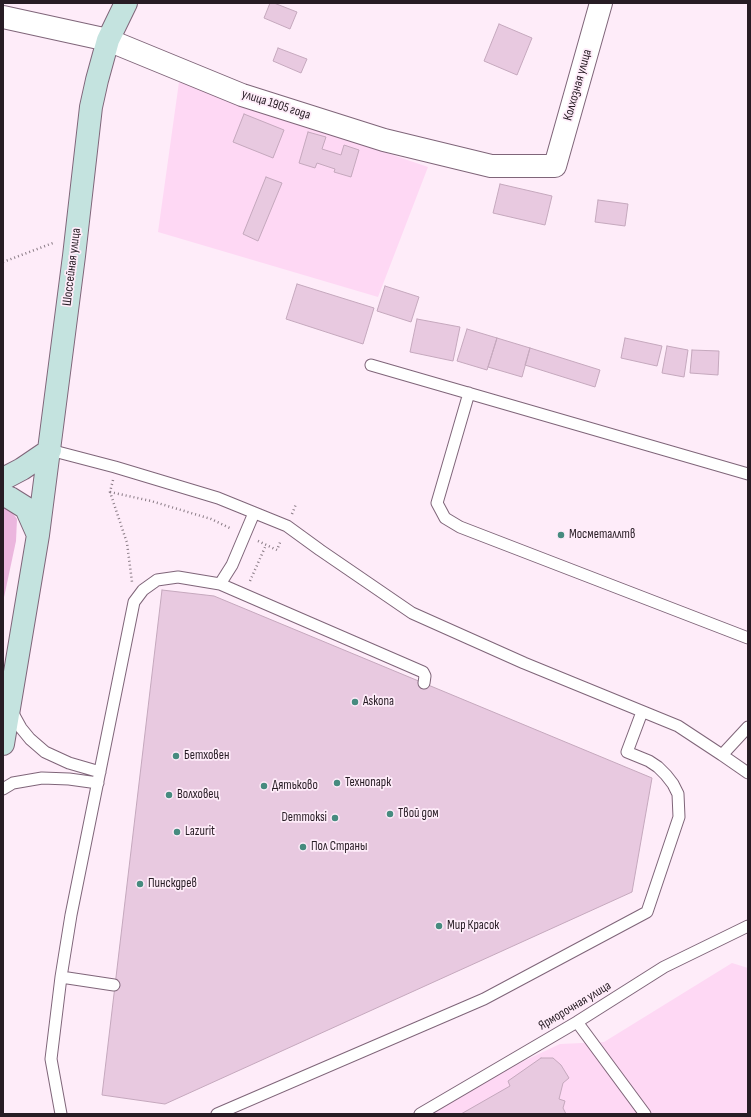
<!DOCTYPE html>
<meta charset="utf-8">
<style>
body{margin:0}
#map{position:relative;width:751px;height:1117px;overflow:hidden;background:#feecf9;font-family:"Sofia Sans Condensed",sans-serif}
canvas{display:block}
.frame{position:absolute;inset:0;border:4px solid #271c24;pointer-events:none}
</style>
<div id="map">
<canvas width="751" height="1117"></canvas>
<div class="frame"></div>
</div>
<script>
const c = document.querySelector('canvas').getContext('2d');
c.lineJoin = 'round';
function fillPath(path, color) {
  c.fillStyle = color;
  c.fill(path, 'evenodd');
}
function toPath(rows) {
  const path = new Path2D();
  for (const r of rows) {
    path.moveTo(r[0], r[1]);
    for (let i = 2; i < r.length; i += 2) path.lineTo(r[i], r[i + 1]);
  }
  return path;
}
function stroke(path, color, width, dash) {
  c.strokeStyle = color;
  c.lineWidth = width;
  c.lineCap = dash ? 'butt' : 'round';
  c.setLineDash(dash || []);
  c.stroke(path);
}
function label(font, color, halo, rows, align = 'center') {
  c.font = font + ' "Sofia Sans Condensed",sans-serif';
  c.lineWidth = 3.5;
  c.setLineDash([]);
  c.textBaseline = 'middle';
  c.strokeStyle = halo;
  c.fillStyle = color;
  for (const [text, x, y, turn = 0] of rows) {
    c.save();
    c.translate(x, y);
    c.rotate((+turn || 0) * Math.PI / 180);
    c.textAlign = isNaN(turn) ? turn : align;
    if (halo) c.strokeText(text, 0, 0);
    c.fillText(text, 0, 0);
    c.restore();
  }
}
const built = toPath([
 [179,82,428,167,378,297,158,232],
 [732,963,748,968,748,1114,411,1114,560,1044,604,1042]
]);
const green = toPath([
 [3,503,6,504,17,519,16,541,3,602]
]);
const building = toPath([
 [270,3,274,3,297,12,290,29,264,18,270,3],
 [499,24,532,38,517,75,484,61,499,24],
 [278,48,307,59,301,73,273,61,278,48],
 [244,114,284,130,273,158,233,142,244,114],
 [308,132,326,137,322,149,341,155,344,145,359,150,351,177,334,172,335,169,317,163,315,168,299,163,308,132],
 [266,177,282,183,258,241,243,234,266,177],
 [500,184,552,196,545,225,493,213,500,184],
 [598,200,628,204,625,226,595,222,598,200],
 [297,284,374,308,363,344,286,319,297,284],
 [385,286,419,297,411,322,377,311,385,286],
 [417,319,460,327,453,361,410,352,417,319],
 [467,329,497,338,487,370,457,361,467,329],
 [497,338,530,348,522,377,488,367,497,338],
 [625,338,662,346,657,366,621,358,625,338],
 [667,346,688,350,684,377,662,373,667,346],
 [530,348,600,370,595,387,525,365,530,348],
 [692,350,719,351,718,375,690,373,692,350],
 [162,590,214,596,652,778,632,892,165,1104,102,1095,162,590],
 [541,1058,553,1058,561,1065,569,1078,563,1083,559,1099,565,1101,563,1108,566,1114,461,1114,510,1086,508,1081,541,1058]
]);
const path = toPath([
 [3,262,53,243,55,243],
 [113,480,110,492,127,543,132,582],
 [110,492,151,501,211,519,232,529],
 [292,514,296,504],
 [258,541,277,550,281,540],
 [250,581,266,545]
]);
const lane = toPath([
 [371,365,748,474],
 [469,393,437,503,445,518,460,527,748,638],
 [50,450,115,467,218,498,287,526,320,550,412,613,524,663,678,726,722,755,748,773],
 [220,584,423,672,425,676,424,683],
 [11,710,21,728,30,739,45,752,69,763,100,772],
 [722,755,748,727],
 [3,789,13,783,42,778,69,779,98,783],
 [114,985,61,977,71,915,134,602,143,590,157,580,178,577,220,584,232,565,254,513],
 [577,1022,645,1114],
 [61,1114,51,1059,61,977],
 [217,1114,484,999,647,912,679,817,678,794,673,784,666,775,658,767,649,761,627,752,642,712],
 [420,1114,577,1022,664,967,748,926]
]);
const street = toPath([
 [3,17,108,40,242,95,384,140,491,166,555,166,601,3]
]);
const secondary = toPath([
 [3,479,22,469,50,450],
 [3,495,10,498,26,508,38,535],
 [3,744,38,535,74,256,91,107,97,80,108,40,126,3]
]);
const markers = [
 [561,535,4,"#468b7f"],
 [355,702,4,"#468b7f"],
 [176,756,4,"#468b7f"],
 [337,783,4,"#468b7f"],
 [264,786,4,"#468b7f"],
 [169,795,4,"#468b7f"],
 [390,814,4,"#468b7f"],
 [335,818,4,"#468b7f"],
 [177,832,4,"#468b7f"],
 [303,847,4,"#468b7f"],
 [140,884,4,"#468b7f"],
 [439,926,4,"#468b7f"]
];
const streetNames = [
 ["Колхозная улица",578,85,-74],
 ["улица 1905 года",276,105,18],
 ["Шоссейная улица",72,267,-83],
 ["Ярморочная улица",575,1006,-31]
];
const poiNames = [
 ["Мосметаллтв",569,535],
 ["Askona",363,702],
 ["Бетховен",184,756],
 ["Технопарк",345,783],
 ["Дятьково",272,786],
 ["Волховец",177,795],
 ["Твой дом",398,814],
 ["Demmoksi",327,818,"right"],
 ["Lazurit",185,832],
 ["Пол Страны",311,847],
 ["Пинскдрев",148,884],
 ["Мир Красок",447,926]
];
fillPath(built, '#fed8f4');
fillPath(green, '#ebb6de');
fillPath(building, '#e8c9e0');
stroke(building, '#c5a8bd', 1);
stroke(lane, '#7f6579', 13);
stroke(street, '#7f6579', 24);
stroke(secondary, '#7f6579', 24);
stroke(path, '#897b85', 2.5, [1, 3]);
stroke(lane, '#fff', 11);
stroke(street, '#fff', 22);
stroke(secondary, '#c4e3df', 22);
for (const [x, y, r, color] of markers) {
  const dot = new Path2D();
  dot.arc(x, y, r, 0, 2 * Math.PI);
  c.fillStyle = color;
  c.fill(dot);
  stroke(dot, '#feecf9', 1.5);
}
label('13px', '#271c24', '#feecf9', streetNames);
label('13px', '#271c24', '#feecf9', poiNames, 'left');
</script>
